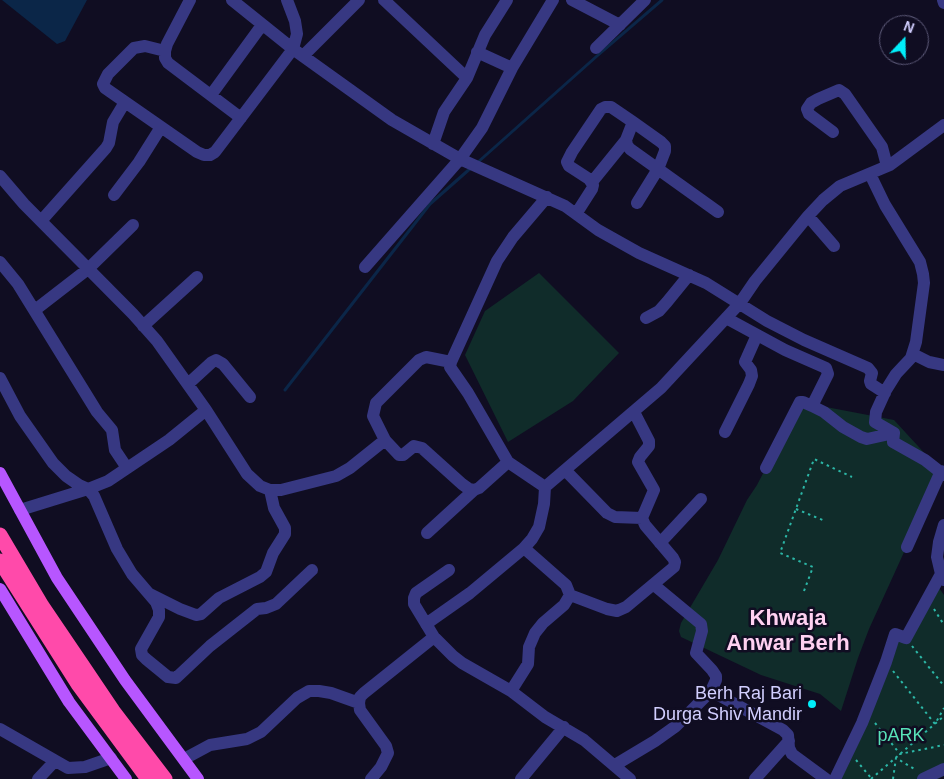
<!DOCTYPE html>
<style>
body{margin:0}
#map{position:relative;width:944px;height:779px;overflow:hidden;background:#100d22;font-family:Helvetica,sans-serif}
canvas{display:block}
.north{position:absolute;left:879px;top:15px;width:50px;height:50px;box-sizing:border-box;background:#100d22;border:1px solid #5e5b7a;border-radius:50%;rotate:21deg;font-size:14px;font-weight:700;line-height:20px;text-align:center;color:#d2cfff}
.north::after{content:'';display:block;margin:auto;width:18px;height:22px;background:#00eefa;clip-path:polygon(50% 0,100% 100%,50% 72%,0 100%)}
</style>
<div id="map">
<canvas width="944" height="779"></canvas>
<div class="north">N</div>
</div>
<script>
const c = document.querySelector('canvas').getContext('2d');
c.lineJoin = 'round';
function fillPath(path, color) {
  c.fillStyle = color;
  c.fill(path, 'evenodd');
}
function toPath(rows) {
  const path = new Path2D();
  for (const r of rows) {
    path.moveTo(r[0], r[1]);
    for (let i = 2; i < r.length; i += 2) path.lineTo(r[i], r[i + 1]);
  }
  return path;
}
function stroke(path, color, width, dash) {
  c.strokeStyle = color;
  c.lineWidth = width;
  c.lineCap = dash ? 'butt' : 'round';
  c.setLineDash(dash || []);
  c.stroke(path);
}
function label(font, color, halo, rows, align = 'center') {
  c.font = font + ' Helvetica,sans-serif';
  c.lineWidth = 5;
  c.setLineDash([]);
  c.textBaseline = 'middle';
  c.strokeStyle = halo;
  c.fillStyle = color;
  for (const [text, x, y, turn = 0] of rows) {
    c.save();
    c.translate(x, y);
    c.rotate((+turn || 0) * Math.PI / 180);
    c.textAlign = isNaN(turn) ? turn : align;
    if (halo) c.strokeText(text, 0, 0);
    c.fillText(text, 0, 0);
    c.restore();
  }
}
const green = toPath([
 [539,273,619,353,573,401,508,442,465,355,485,311],
 [800,402,894,420,941,471,869,629,858,658,841,711,820,694,761,675,681,637,679,631,681,623,718,560,747,500,757,485],
 [939,588,944,595,944,776,938,779,837,779,890,651]
]);
const water = toPath([
 [2,0,87,0,65,41,57,44]
]);
const stream = toPath([
 [477,163,597,56,662,0],
 [285,390,430,204,472,167]
]);
const path = toPath([
 [796,509,825,521],
 [804,591,813,567,780,553,814,459,852,477],
 [934,609,944,625],
 [912,646,944,686],
 [893,671,935,724,944,708],
 [875,723,900,754,944,745],
 [856,760,871,778],
 [871,779,944,716],
 [893,779,896,758,916,770]
]);
const minor = toPath([
 [190,0,167,44,165,51,165,58,168,63,241,118],
 [232,0,293,49,392,120,460,159,565,206,598,230,639,253,706,283,767,321,804,340,868,368,872,373,870,381,871,384,885,393],
 [384,0,467,78],
 [572,0,620,25],
 [943,0,944,3],
 [596,48,645,0],
 [165,51,145,46,134,48,108,74,103,84,105,88,197,152,204,155,210,155,215,152,293,49,297,34,295,21,287,0],
 [477,52,512,68],
 [303,56,359,0],
 [211,95,262,25],
 [633,122,626,140,627,145,630,149,718,212],
 [833,132,809,114,807,109,811,103,818,99,839,90,845,94,882,147,887,166],
 [433,144,444,112,467,78,485,35,507,0],
 [870,174,885,205,920,262,923,274,924,283,916,342,911,358,896,374,886,390,876,412,875,422,894,433,893,442,925,460,944,475],
 [0,176,24,204,133,314,157,341,206,410,247,474,260,486,270,490,281,490,336,476,350,468,385,440],
 [592,182,626,140],
 [114,195,139,162,161,127],
 [576,214,592,189,593,185,589,179,569,166,567,162,572,152,601,109,605,107,611,107,633,122,661,142,665,146,665,151,658,169,637,203],
 [808,216,834,246],
 [41,221,106,148,109,143,113,122,125,102],
 [0,262,18,284,97,412,112,430,115,450,127,468],
 [365,267,460,159,482,128,512,68,553,0],
 [35,310,88,269,133,225],
 [646,318,659,311,667,302,689,275],
 [726,318,785,350,826,368,828,374,812,406],
 [143,326,197,277],
 [913,354,929,362,944,365],
 [451,362,426,357,419,360,376,403,373,416,385,440,399,455,403,455,414,446,422,448,462,484,469,489,474,490,479,488,508,462],
 [0,378,20,416,53,463,66,476,79,485,88,489,94,496,117,549,132,574,156,602,159,610,159,617,141,649,142,655,146,659,168,677,176,678,210,646,257,609,266,608,276,604,312,570],
 [188,384,212,362,216,360,223,364,250,397],
 [725,432,749,384,752,376,751,370,745,362,757,335],
 [766,468,800,402,803,402,812,406,824,412,843,427,861,437,867,439,894,433],
 [565,470,607,513,615,517,642,518],
 [545,487,508,462,468,393,450,367,451,362,497,261,513,237,547,197],
 [20,510,88,489,108,481,169,440,206,410],
 [944,525,939,542,937,557,941,574,944,580],
 [427,533,474,490],
 [660,543,701,499],
 [907,547,941,471],
 [150,594,180,609,196,615,201,614,219,598,260,577,266,572,273,553,285,534,285,528,274,508,270,490],
 [570,595,607,609,617,611,626,607,674,567,675,562,673,558,645,525,642,518,654,490,638,462,640,457,649,446,649,441,634,412],
 [426,624,470,593,524,548,532,539,539,527,544,504,545,487,661,388,740,303,755,281,808,216,823,200,840,186,890,165,944,125],
 [434,637,453,656,462,663,511,691,545,717,584,740,630,779],
 [511,691,528,664,529,647,535,633,543,623,564,605,570,595,566,585,524,548],
 [711,691,783,730,788,735,789,748,792,754,826,779],
 [0,729,68,768,85,767,111,758],
 [184,759,210,745,247,739,261,732,297,698,309,691,319,691,331,693,359,703],
 [615,765,655,741,676,726,711,691,716,680,716,676,712,670,696,653,702,631,701,624,654,585],
 [38,779,54,762],
 [371,779,381,767,388,753,386,746,360,710,359,703,360,697,364,693,434,637,414,604,414,598,416,593,449,570],
 [521,779,564,727],
 [755,779,789,741],
 [835,779,862,723,886,662,895,634,906,638,941,574],
 [923,779,944,769]
]);
const major = toPath([
 [0,473,57,578,125,680,198,779],
 [0,589,69,702,126,779]
]);
const highway = toPath([
 [0,535,42,606,82,665,113,711,165,779],
 [0,561,78,684,148,779]
]);
const markers = [
 [812,704,5,"#00eefa"]
];
const poiNames = [
 ["Berh Raj Bari",802,694],
 ["Durga Shiv Mandir",802,715]
];
const parkNames = [
 ["pARK",901,736]
];
const districtNames = [
 ["Khwaja",788,619],
 ["Anwar Berh",788,644]
];
fillPath(green, '#102c2a');
fillPath(water, '#0b2648');
stroke(stream, '#0b2648', 3);
stroke(path, '#2cb6a6', 2, [2.5, 4]);
stroke(minor, '#373882', 12);
stroke(major, '#b756ff', 12);
stroke(highway, '#ff4aaa', 15);
for (const [x, y, r, color] of markers) {
  const dot = new Path2D();
  dot.arc(x, y, r, 0, 2 * Math.PI);
  c.fillStyle = color;
  c.fill(dot);
  stroke(dot, '#100d22', 2);
}
label('18px', '#d2cfff', '#100d22', poiNames, 'right');
label('18px', '#58e1b8', '#100d22', parkNames);
label('bold 22px', '#ffd1f1', '#100d22', districtNames);
</script>
